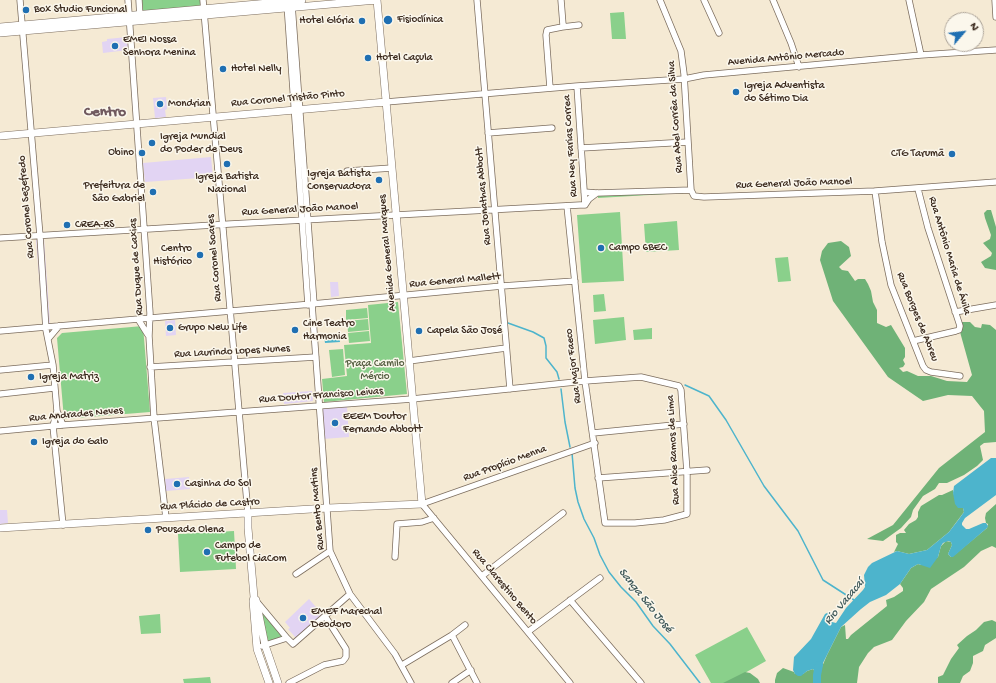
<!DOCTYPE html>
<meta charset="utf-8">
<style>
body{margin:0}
#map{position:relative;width:996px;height:683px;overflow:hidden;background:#f5ead4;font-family:"Gochi Hand",sans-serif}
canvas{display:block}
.north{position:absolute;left:944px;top:12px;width:40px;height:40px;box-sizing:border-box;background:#fbf7ec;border:1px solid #aea59a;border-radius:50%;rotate:62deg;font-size:11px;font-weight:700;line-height:16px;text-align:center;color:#3b2a1e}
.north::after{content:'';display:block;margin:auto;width:14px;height:18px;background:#1f6fb2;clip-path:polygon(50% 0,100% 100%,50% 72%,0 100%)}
</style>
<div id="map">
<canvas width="996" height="683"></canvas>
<div class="north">N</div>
</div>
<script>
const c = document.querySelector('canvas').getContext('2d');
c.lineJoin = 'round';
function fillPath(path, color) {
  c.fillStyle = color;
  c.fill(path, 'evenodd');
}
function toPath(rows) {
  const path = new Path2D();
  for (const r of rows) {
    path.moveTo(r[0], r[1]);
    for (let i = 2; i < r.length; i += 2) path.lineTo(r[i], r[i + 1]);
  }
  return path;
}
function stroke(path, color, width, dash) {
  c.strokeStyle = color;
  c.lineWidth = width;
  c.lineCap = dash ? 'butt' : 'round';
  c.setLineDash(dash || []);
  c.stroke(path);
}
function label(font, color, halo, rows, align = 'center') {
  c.font = font + ' "Gochi Hand",sans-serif';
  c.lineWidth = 3;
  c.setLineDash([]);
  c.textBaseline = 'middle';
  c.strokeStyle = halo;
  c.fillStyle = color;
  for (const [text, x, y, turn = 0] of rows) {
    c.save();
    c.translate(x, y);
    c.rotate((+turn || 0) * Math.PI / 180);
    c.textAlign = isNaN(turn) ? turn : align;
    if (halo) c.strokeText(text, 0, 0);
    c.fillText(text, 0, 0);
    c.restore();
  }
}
const built = toPath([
 [127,37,128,50,103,53,102,42,107,41,107,39],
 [166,97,167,109,165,110,166,117,155,118,153,98],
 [211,157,213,177,145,182,143,163],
 [44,239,50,325,43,325,36,240],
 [330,282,338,282,339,296,331,297],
 [175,320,176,335,166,336,165,321],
 [312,391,313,401,284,404,283,393],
 [347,407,349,437,323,439,321,409],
 [189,477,190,489,166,491,165,479],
 [0,510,7,510,8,523,0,524],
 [309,599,322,614,296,638,288,629,290,628,285,622]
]);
const green = toPath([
 [142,0,201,0,202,7,143,12],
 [624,12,626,39,612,39,610,13],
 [684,191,684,193,598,198,598,196],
 [620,212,624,281,582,283,577,215],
 [677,221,679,250,646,252,644,224],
 [788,257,791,281,778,282,775,258],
 [604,294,606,311,594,312,593,295],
 [398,302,407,394,324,402,322,379,347,376,344,345,371,343,368,305],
 [367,308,368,318,346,320,346,310],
 [624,317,626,340,595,344,593,320],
 [368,319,369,330,348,332,347,321],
 [143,326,150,412,64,419,57,338,62,333],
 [652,328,652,339,634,340,633,330],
 [369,331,370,341,349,343,348,333],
 [343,349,345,375,332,377,329,350],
 [234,531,236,569,180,572,178,534],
 [261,609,283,636,268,642],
 [160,614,161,633,141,634,139,616],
 [747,627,766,661,727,683,711,683,695,655],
 [210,677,211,683,184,683,183,679]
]);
const forest = toPath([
 [987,210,991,210,996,227,996,270,985,268,981,262,991,256,992,253,983,243,990,239,991,235,985,218,984,213],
 [841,241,849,247,851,256,839,267,842,270,848,271,855,281,858,279,865,279,868,284,871,291,873,302,877,310,877,323,886,327,891,325,905,348,905,357,903,360,905,364,903,367,899,368,903,372,907,371,918,376,931,376,947,381,967,382,972,375,960,332,960,322,970,322,975,327,981,328,982,324,990,325,996,330,996,442,984,443,980,446,983,460,977,466,964,475,947,483,939,483,935,489,923,496,913,510,911,517,901,528,883,541,867,539,893,525,939,468,985,432,984,411,972,396,948,395,923,401,888,377,833,301,820,260,822,251,828,243],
 [953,490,953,493,961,507,963,508,964,512,949,532,927,550,909,554,897,551,894,552,898,544,896,542,896,535,900,533,906,533,904,530,909,524,916,520,918,517,918,512,921,506,939,495,942,495],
 [996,504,996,548,992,546,981,551,964,567,931,589,924,602,906,621,892,640,874,647,868,653,859,667,857,683,775,683,775,680,777,673,783,668,794,672,795,674,803,674,807,671,813,669,817,675,821,669,827,655,841,627,845,625,846,639,848,639,851,635,887,606,886,600,894,597,903,591,903,588,900,584,911,568,918,564,921,565,938,557,941,546,946,541,951,542,952,545,948,554,951,557,953,556,987,528,988,524,986,523,985,518,986,513],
 [992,620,996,622,996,638,985,645,983,651,973,656,973,663,970,671,963,676,960,683,938,683,938,677,943,675,951,659,959,648,957,645,967,636,976,630,984,622],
 [745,672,750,673,758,679,760,683,723,683]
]);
const water = toPath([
 [339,335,340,342,325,343,324,336],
 [991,458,996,458,996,495,965,518,962,523,962,525,966,529,969,529,983,523,986,523,988,526,987,528,953,557,951,557,948,554,952,545,951,542,948,541,943,543,941,546,938,557,930,568,918,564,911,568,900,584,886,595,870,602,861,609,841,627,817,675,813,669,807,671,801,676,798,676,795,674,793,670,794,657,811,639,825,614,829,612,830,614,830,620,832,622,836,623,846,608,863,590,865,587,864,575,868,567,872,563,897,551,909,554,927,550,949,532,959,519,964,512,963,508,958,508,955,504,953,493,954,486]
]);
const stream = toPath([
 [508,323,533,332,544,338,546,346,546,358,557,372,559,379],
 [685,385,709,396,726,420,764,486,798,531,823,580,854,600],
 [561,389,565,422,570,447],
 [572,453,575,488,578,502,584,519,594,538,600,555,609,572,621,587,636,602,653,626,670,644,700,683]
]);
const river = toPath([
 [817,683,817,675,819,665]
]);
const minor = toPath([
 [20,0,40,236,46,330,53,365,57,411,53,426,63,525],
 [128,0,150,313,149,336,154,418,166,518],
 [139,0,140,18],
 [203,0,248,514],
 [477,0,510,389],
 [660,0,681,51,684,74,691,190,694,196,704,197,875,191,996,182],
 [704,0,719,33],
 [773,0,791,43,799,67],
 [909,0,921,55],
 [995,0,996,17],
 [287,4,308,305],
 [292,5,314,304],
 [562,27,579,25],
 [577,86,585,205],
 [550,88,546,35,547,30,562,27,563,25,561,0],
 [386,102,577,86,684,79,704,75,921,55,996,50],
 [488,133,552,128],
 [581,148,688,142],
 [347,171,392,168],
 [875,191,882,242,891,285,923,366,926,370,931,372,960,376],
 [584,192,597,193,691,190],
 [0,238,230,224,580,205,585,205,589,199,597,193],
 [312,304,330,551,350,594,395,654,411,683],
 [955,312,996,305],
 [138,319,148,335],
 [0,331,312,304,502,286,575,281],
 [48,339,59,326],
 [913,341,956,331,959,330,960,326,928,228,918,189],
 [409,361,506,348],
 [150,367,316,357],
 [0,370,53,365],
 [0,394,54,388],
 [57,411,63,425],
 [0,431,63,425,412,399,585,381,641,377,679,386,681,390,687,472,687,514,664,520,635,523,605,523,585,381,567,206],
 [593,433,684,424],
 [598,478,707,470],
 [395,557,397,524,422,522,434,518],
 [296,574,330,551],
 [482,576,563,513],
 [570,600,641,683],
 [257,602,287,638,293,644,350,594],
 [529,631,600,578],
 [452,635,465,625],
 [262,646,287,638],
 [402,665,452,635,477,683],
 [289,683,324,665,343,661,346,657,346,649,325,616],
 [452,683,471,670],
 [570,683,422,504,595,443]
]);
const major = toPath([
 [0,27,302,0],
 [0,33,377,0],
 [0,136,386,102],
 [248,514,248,528,254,597,253,601,257,649,269,683],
 [0,528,328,508,422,504,377,0],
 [256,600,265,645,278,683]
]);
const markers = [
 [26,10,4,"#1f6fb2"],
 [388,20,5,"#1f6fb2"],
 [362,21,4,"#1f6fb2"],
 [115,46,4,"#1f6fb2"],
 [368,58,4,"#1f6fb2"],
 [223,69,4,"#1f6fb2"],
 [736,92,4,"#1f6fb2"],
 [160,104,4,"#1f6fb2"],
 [152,143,4,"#1f6fb2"],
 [142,153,4,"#1f6fb2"],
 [952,154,4,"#1f6fb2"],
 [227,164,4,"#1f6fb2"],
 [379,180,4,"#1f6fb2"],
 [153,192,4,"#1f6fb2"],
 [67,225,4,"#1f6fb2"],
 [601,248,4,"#1f6fb2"],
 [200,255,4,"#1f6fb2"],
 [170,328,4,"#1f6fb2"],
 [295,330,4,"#1f6fb2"],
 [419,331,4,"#1f6fb2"],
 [31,377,4,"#1f6fb2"],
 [335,423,4,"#1f6fb2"],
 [34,442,4,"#1f6fb2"],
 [177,484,4,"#1f6fb2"],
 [148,530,4,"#1f6fb2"],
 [207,552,4,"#1f6fb2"],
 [303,618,4,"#1f6fb2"]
];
const poiNames = [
 ["Box Studio Funcional",34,10],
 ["Fisioclínica",397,20],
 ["Hotel Glória",354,21,"right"],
 ["EMEI Nossa",123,40],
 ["Senhora Menina",123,53],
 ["Hotel Caçula",376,58],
 ["Hotel Nelly",231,69],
 ["Igreja Adventista",744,86],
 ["do Sétimo Dia",744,99],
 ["Mondrian",168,104],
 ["Igreja Mundial",160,137],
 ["do Poder de Deus",160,150],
 ["Obino",134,153,"right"],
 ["CTG Tarumã",944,154,"right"],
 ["Igreja Batista",371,174,"right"],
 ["Conservadora",371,187,"right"],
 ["Igreja Batista",227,177,"center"],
 ["Nacional",227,190,"center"],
 ["Prefeitura de",145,186,"right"],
 ["São Gabriel",145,199,"right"],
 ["CREA-RS",75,225],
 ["Campo 6BEC",609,248],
 ["Centro",192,249,"right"],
 ["Histórico",192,262,"right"],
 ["Cine Teatro",303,324],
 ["Harmonia",303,337],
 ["Grupo New Life",178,328],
 ["Capela São José",427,331],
 ["Igreja Matriz",39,377],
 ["EEEM Doutor",343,417],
 ["Fernando Abbott",343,430],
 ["Igreja do Galo",42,442],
 ["Casinha do Sol",185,484],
 ["Pousada Olena",156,530],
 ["Campo de",215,546],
 ["Futebol CiaCom",215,559],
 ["EMEF Marechal",311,612],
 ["Deodoro",311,625]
];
const streetNames = [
 ["Avenida Antônio Mercado",786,58,-5],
 ["Rua Coronel Tristão Pinto",288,99,-5],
 ["Rua Abel Corrêa da Silva",676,117,-94],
 ["Rua Ney Farias Correa",571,146,-94],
 ["Rua General João Manoel",794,184,-2],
 ["Rua Jonathas Abbott",484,196,-95],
 ["Rua Coronel Sezefredo",27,207,-95],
 ["Rua General João Manoel",300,210,-3],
 ["Avenida General Marques",388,253,-95],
 ["Rua Antônio Maria de Ávila",949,256,73],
 ["Rua Coronel Soares",215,258,-95],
 ["Rua Duque de Caxias",137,267,-94],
 ["Rua General Mallett",455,281,-5],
 ["Rua Borges de Abreu",917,317,68],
 ["Rua Laurindo Lopes Nunes",232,352,-3],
 ["Rua Major Faeco",574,366,-97],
 ["Rua Doutor Francisco Leivas",321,396,-4],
 ["Rua Andrades Neves",76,415,-5],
 ["Rua Alice Ramos de Lima",674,450,-93],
 ["Rua Propício Menna",505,464,-20],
 ["Rua Plácido de Castro",210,505,-3],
 ["Rua Bento Martins",318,509,-95],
 ["Rua Clarestino Bento",504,587,50]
];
const parkNames = [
 ["Praça Camilo",375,364],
 ["Mércio",375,377]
];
const waterNames = [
 ["Sanga São José",645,601,51],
 ["Rio Vacacaí",845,602,-50]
];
const districtNames = [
 ["Centro",105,113]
];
fillPath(built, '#e2d4f3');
fillPath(green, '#8ad08b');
fillPath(forest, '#6fb277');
fillPath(water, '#4db4cc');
stroke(stream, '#4db4cc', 1.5);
stroke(river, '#4db4cc', 8);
stroke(minor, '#7c6d5e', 7);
stroke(major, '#7c6d5e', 8);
stroke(minor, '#fff', 5.5);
stroke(major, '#fff', 7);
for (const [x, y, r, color] of markers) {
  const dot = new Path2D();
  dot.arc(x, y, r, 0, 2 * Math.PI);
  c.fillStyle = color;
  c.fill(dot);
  stroke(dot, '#fbf7ec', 1.5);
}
label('11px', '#3b2a1e', '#fbf7ec', poiNames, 'left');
label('11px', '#3b2a1e', '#fbf7ec', streetNames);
label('11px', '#535c3f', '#fbf7ec', parkNames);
label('italic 12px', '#415a5b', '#fbf7ec', waterNames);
label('bold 15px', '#70595e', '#fbf7ec', districtNames);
</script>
